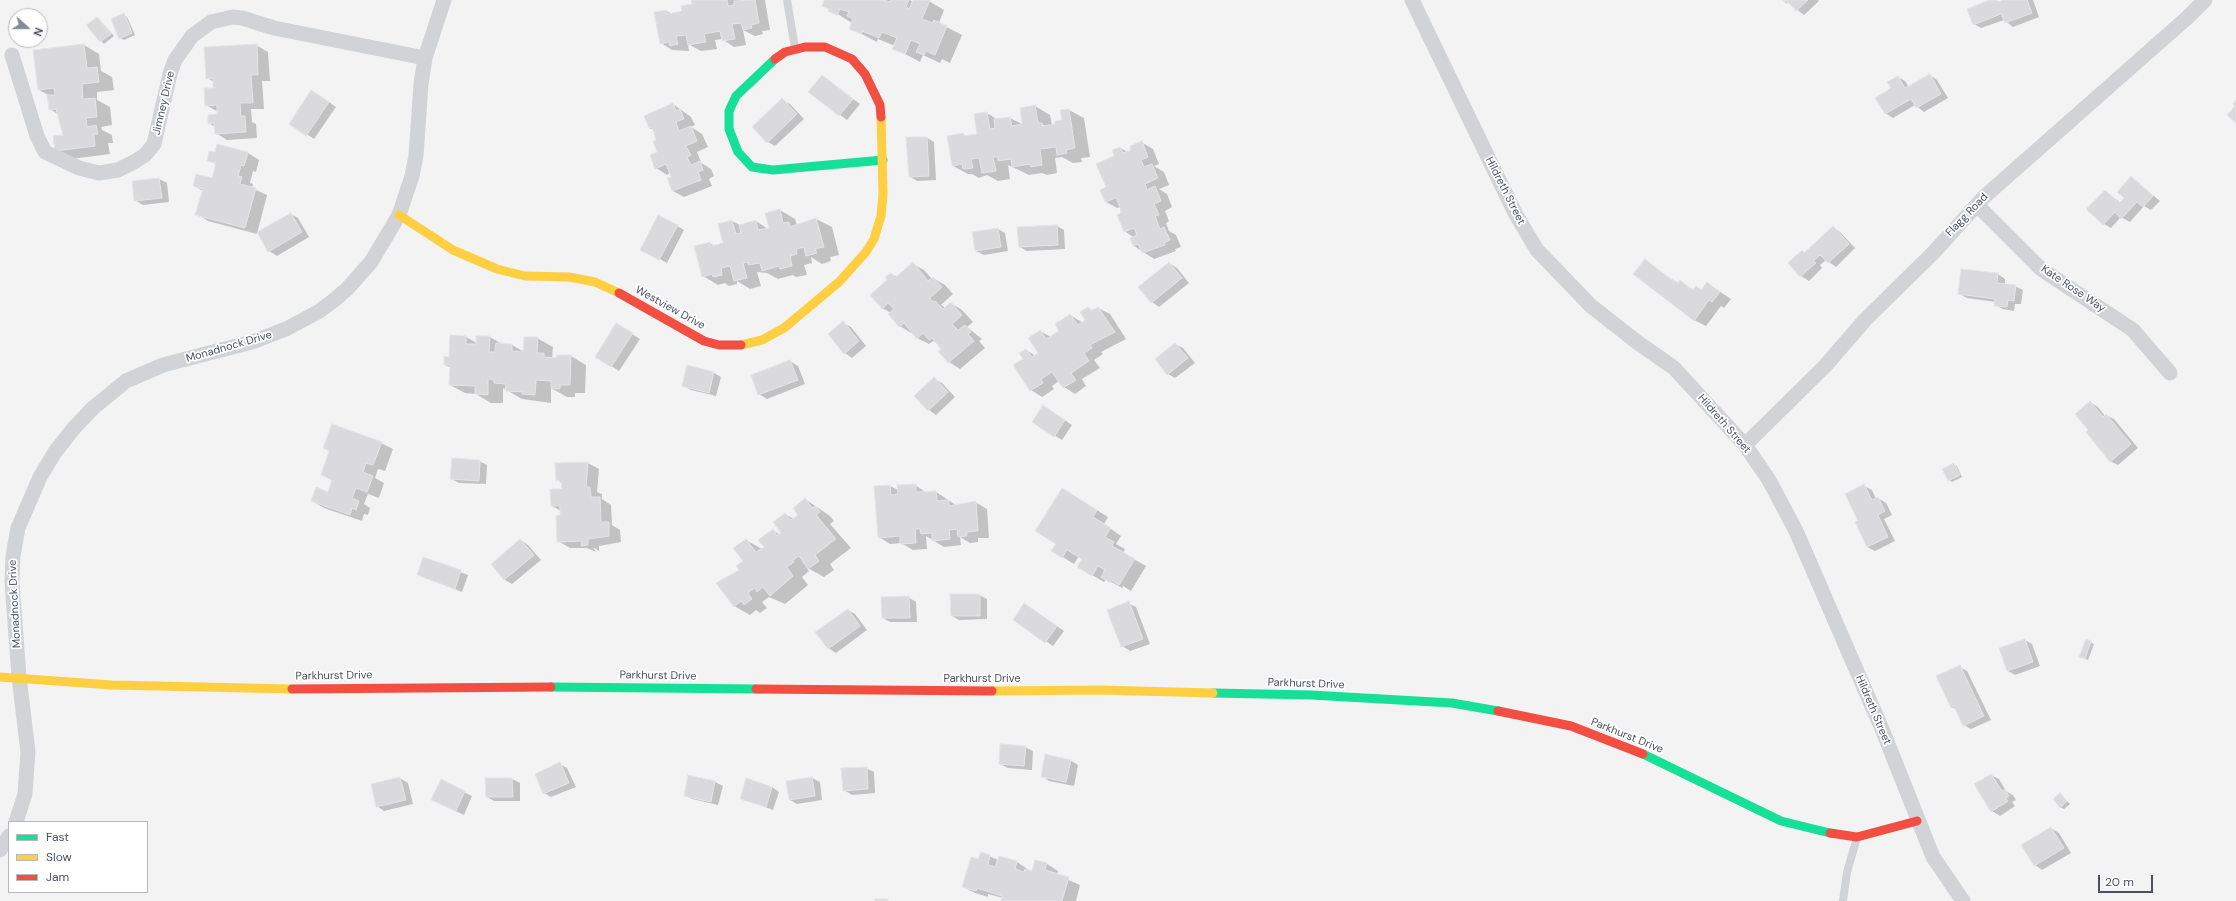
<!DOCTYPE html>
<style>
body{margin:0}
#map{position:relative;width:2236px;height:901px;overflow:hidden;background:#f3f3f3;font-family:"DM Sans",sans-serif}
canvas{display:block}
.legend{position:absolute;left:8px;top:821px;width:140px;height:72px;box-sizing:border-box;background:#fff;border:1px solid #b6b9c0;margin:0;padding:5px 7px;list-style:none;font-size:12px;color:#485061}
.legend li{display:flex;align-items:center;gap:8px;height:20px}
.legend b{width:20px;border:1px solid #b6b9c0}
.north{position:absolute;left:8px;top:8px;width:40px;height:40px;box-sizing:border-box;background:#fff;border:1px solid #b6b9c0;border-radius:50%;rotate:111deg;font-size:11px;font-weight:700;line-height:16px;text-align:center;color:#485061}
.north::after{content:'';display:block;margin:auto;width:14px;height:18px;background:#848994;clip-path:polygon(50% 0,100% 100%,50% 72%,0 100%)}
.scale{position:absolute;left:2098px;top:875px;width:55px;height:18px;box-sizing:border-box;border:2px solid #485061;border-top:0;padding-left:5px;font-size:12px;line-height:14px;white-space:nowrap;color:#485061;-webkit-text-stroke:3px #fff;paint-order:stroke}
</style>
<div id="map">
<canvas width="2236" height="901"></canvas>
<ul class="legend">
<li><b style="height:5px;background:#16e098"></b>Fast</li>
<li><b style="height:5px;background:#ffcf43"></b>Slow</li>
<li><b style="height:5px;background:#f24e42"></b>Jam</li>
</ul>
<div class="north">N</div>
<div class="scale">20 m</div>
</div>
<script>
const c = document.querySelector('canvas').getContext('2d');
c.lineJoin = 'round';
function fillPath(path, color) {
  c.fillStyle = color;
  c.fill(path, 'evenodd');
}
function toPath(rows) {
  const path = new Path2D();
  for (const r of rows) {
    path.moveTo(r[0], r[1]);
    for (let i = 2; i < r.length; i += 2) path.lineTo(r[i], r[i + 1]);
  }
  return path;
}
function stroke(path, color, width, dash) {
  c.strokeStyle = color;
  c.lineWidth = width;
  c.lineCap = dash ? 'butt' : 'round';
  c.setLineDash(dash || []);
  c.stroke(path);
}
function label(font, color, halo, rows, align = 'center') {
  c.font = font + ' "DM Sans",sans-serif';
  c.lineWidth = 3.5;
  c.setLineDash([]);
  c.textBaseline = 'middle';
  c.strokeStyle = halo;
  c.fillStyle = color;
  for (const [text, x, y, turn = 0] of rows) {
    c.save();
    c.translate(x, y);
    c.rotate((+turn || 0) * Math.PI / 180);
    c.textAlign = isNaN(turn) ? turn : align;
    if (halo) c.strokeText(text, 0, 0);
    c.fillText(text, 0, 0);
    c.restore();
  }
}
const shadow = toPath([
 [692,0,765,0,770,30,762,31,763,34,755,36,743,30,746,45,734,47,722,39,715,40,717,49,701,51,688,44,689,51,672,50,661,43,667,11,672,14,683,12,693,5],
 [825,0,910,0,913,2,914,0,927,0,944,10,939,23,962,35,950,63,942,59,940,63,923,55,920,62,894,48,895,46,878,39,877,42,850,28,852,23,823,5],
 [1784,0,1818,0,1819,1,1804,15],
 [1993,0,2000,2,2006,0,2033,0,2039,17,2013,27,2004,20,1981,28,1974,24],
 [124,15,127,17,135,35,124,40,120,38],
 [98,18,114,36,104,44,88,25],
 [84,45,99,54,101,71,112,77,114,90,97,92,97,100,110,107,112,125,101,127,102,130,112,135,113,143,108,143,110,154,71,159,56,150,64,136,59,115,50,109,48,95,39,90],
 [256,45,268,52,270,81,262,81,264,109,251,109,252,122,256,124,257,138,227,140,216,133,215,127,209,123,218,115,218,112,206,105,215,89,214,82,207,78],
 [1930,75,1937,80,1948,98,1924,112,1915,105,1893,118,1885,113,1892,89,1898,77,1905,81,1909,87],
 [822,76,860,104,847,120,810,92],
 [319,95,336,107,314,139,290,123],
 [782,100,790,104,804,119,775,146,768,142],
 [673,104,691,117,695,125,691,127,702,134,708,147,697,152,701,162,700,162,711,169,714,176,709,179,712,186,684,197,673,191,670,173,667,175,656,168,658,152,657,141,654,130,649,128],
 [1035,106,1050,115,1052,125,1063,120,1069,110,1084,118,1090,157,1081,158,1082,162,1073,163,1062,157,1055,158,1057,173,1047,175,1042,173,1029,175,1008,165,1010,179,998,181,987,175,979,178,972,174,968,174,953,166,963,134,967,136,978,134,987,113,998,120,1010,118,1024,125],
 [927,138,934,142,936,180,917,181,909,176],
 [1141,142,1153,149,1159,164,1154,166,1164,172,1169,185,1159,189,1167,194,1172,207,1165,211,1169,221,1166,223,1169,231,1176,235,1181,247,1175,249,1176,251,1154,259,1134,246,1131,239,1135,238,1124,231,1120,207,1117,208,1106,202,1101,190,1107,188,1120,148,1128,152],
 [248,153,259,160,256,172,253,171,250,183,253,184,252,188,267,195,257,234,208,221,197,214,203,191,194,186,213,180,217,165,208,160],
 [2131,177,2160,201,2151,210,2144,206,2130,222,2121,217,2111,228,2104,224,2105,191,2121,203,2125,198],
 [159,179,167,183,169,202,143,205,135,200],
 [780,210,795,219,797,225,816,219,832,227,839,255,830,257,831,261,822,264,811,257,812,263,804,265,807,275,796,277,793,275,778,279,767,273,757,272,761,286,750,289,737,281,737,284,729,286,725,283,718,285,703,276,710,243,715,246,725,243,720,224,732,221,740,225,756,221,768,229],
 [291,214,298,218,309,237,277,256,269,251,258,233],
 [677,226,684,230,667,263,649,253],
 [1057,226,1064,230,1065,249,1027,251,1020,247],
 [1833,227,1840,232,1855,248,1836,267,1826,260,1820,265,1822,268,1809,281,1801,276,1789,264,1802,252,1805,253],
 [998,229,1005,233,1008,251,984,255,976,251],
 [1645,261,1679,284,1681,282,1694,290,1702,291,1707,283,1731,299,1724,308,1721,306,1706,326,1694,320],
 [1169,263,1177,268,1189,283,1159,307,1152,302,1140,287],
 [913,264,924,270,932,279,933,278,945,285,953,294,941,305,946,308,951,303,962,310,973,322,967,327,982,339,979,341,985,348,960,369,949,362,938,344,933,341,929,344,917,338,912,332,911,333,900,326,890,315,891,313,882,308,891,274,897,277],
 [1998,274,2005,279,2005,285,2015,286,2023,290,2021,304,2015,304,2014,311,2003,309,1995,305,1996,302,1967,298,1960,294],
 [1088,308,1093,311,1098,308,1110,314,1126,339,1101,352,1103,354,1094,360,1100,368,1082,379,1086,386,1075,394,1064,387,1059,381,1052,386,1054,389,1042,397,1031,390,1024,359,1026,350,1036,356,1039,353,1040,331,1051,337,1061,331,1070,315,1083,323,1087,320],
 [843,323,851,327,866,346,852,358,845,353],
 [624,329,640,339,619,371,596,356],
 [466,337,477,343,490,337,502,344,512,345,524,352,537,338,553,347,552,359,571,356,586,365,585,393,575,393,575,397,567,397,551,388,551,403,522,399,503,388,503,403,491,403,476,394,465,393,450,385,451,368,445,365],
 [1175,344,1183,348,1195,363,1175,378,1168,374],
 [790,361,798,366,805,384,767,399,759,394],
 [714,373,721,377,716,396,691,390,683,386],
 [934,379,942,383,955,397,936,415,929,410],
 [2090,402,2098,407,2105,416,2106,415,2114,419,2138,448,2118,465,2110,461,2090,430],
 [1051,411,1072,425,1062,440,1033,422],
 [381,443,393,449,385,471,378,469,375,478,384,483,379,498,368,494,364,504,370,508,368,515,364,514,362,521,324,508,312,501,329,493,333,481,322,475],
 [479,461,487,465,486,484,459,483,451,479],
 [588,463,599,469,597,492,602,494,602,499,611,505,612,525,620,530,621,542,599,546,599,551,593,547,596,552,587,548,570,548,558,541,561,511,552,506,563,490,562,483,557,480],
 [1954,464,1957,466,1962,477,1952,482,1949,480],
 [915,485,927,493,936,492,956,505,975,502,987,509,989,538,978,538,978,542,970,543,960,537,961,545,944,547,926,536,927,549,913,550,901,543,890,544,879,537,890,486,898,490],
 [1864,486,1872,490,1876,499,1878,498,1886,503,1892,515,1884,519,1895,541,1875,551,1867,547,1859,521],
 [1074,496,1108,517,1104,524,1121,536,1116,544,1125,549,1123,553,1146,566,1131,591,1123,586,1122,588,1106,579,1104,582,1092,575,1084,559,1079,556,1074,564,1053,551],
 [805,499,830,516,834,521,830,524,851,548,830,564,834,570,824,577,806,567,809,571,802,577,808,585,785,604,769,597,762,602,767,608,760,613,756,610,750,615,734,606,740,570,745,561,746,540,762,549,765,547,773,530,780,535,782,533,785,514,794,519,800,515],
 [521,540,528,545,541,560,512,584,505,580,492,564],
 [424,558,468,575,462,592,418,575],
 [979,595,987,599,987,619,959,620,952,616],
 [908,597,916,602,917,622,890,622,883,618],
 [1128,603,1136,607,1150,644,1130,651,1122,646],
 [1032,609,1064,631,1053,646,1014,619],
 [848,610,855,614,867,630,836,653,828,648],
 [2025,640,2032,644,2040,666,2015,675,2008,671,2000,649],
 [2086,640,2094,644,2088,660,2080,657],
 [1960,667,1967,671,1991,720,1971,729,1964,725,1957,710,1952,707],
 [1025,747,1033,751,1032,770,1008,768,1000,764],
 [1070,760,1078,765,1074,786,1049,781,1042,776],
 [560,764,567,768,576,787,551,797,544,793],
 [866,768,874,772,875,793,852,795,844,790],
 [1991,775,1999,779,2006,791,2013,795,2016,800,2012,802,2015,806,2000,816,1992,811],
 [689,776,715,782,723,786,718,805,692,799,685,795],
 [400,778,408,783,413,804,384,811,377,806],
 [812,778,820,782,822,800,797,804,790,800,787,781],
 [486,779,512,779,520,783,520,801,494,801,487,797],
 [441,781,472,796,464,815,440,804],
 [772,787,779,792,773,810,741,798],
 [2060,794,2070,804,2064,809,2060,807],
 [2051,828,2059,833,2071,853,2042,870,2035,865],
 [982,853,998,860,1017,862,1032,872,1047,864,1058,871,1057,875,1080,885,1076,901,1002,901,1003,898,988,894,988,897,975,893,963,887]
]);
const building = toPath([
 [691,0,727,0,728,6,734,5,734,1,755,0,759,23,751,25,752,28,743,30,741,23,732,24,735,39,722,41,720,31,704,34,706,42,688,45,686,35,676,36,678,44,670,46,669,42,660,44,654,12,667,10,668,14,682,11,681,6,692,4,691,0],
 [824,0,884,0,890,2,891,0,909,0,906,7,909,9,913,0,930,0,922,19,933,23,934,20,947,26,935,55,926,51,924,55,916,52,920,44,911,40,905,54,892,49,897,38,882,32,879,38,862,31,861,34,849,29,853,19,847,16,849,12,840,9,837,15,828,11,829,9,822,6,824,0],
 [1783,0,1808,0,1796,11,1788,2,1786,4,1783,0],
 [1990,0,1996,0,1997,3,2003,0,2027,0,2032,13,2005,23,2001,14,1973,25,1967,9,1990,0],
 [124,13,132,33,119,39,111,19,124,13],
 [97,17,111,34,100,42,86,25,97,17],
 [84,44,87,68,97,67,99,82,82,84,83,99,95,98,97,117,86,118,87,127,96,125,98,134,94,135,95,146,55,151,53,136,63,135,56,109,49,110,47,95,55,95,54,88,38,90,33,50,84,44],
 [257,44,258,75,251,75,253,103,240,103,241,116,245,116,246,132,215,134,214,123,208,124,208,115,217,114,217,105,205,106,204,88,213,88,213,78,206,79,204,47,257,44],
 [1930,74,1941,94,1916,108,1911,99,1885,114,1875,98,1891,88,1887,82,1898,76,1905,88,1930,74],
 [822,75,853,99,839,116,808,92,822,75],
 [311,90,329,102,306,136,289,124,311,90],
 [782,98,797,114,767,143,752,127,782,98],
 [2236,100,2236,123,2227,115,2235,106,2233,104,2236,100],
 [673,103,676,111,680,109,684,119,676,122,679,131,691,126,697,141,686,146,691,155,687,157,691,165,700,161,703,170,698,172,701,180,672,191,667,178,671,177,666,164,655,169,650,155,657,152,653,141,656,140,652,127,649,128,644,116,673,103],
 [1035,105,1038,123,1042,123,1043,126,1055,124,1055,121,1062,120,1060,110,1069,109,1075,148,1066,150,1067,153,1057,155,1056,147,1040,149,1042,165,1031,167,1030,164,1012,167,1011,159,998,161,998,157,993,157,996,171,982,173,979,158,971,159,973,168,963,169,962,164,952,166,947,136,963,133,964,136,977,134,974,114,987,112,990,129,995,128,994,119,1010,117,1012,126,1022,124,1020,108,1035,105],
 [906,137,927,137,929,176,909,177,906,137],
 [1142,141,1148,157,1141,160,1144,167,1152,164,1158,178,1145,184,1147,190,1155,186,1161,201,1154,204,1159,215,1155,216,1160,229,1164,227,1170,240,1164,243,1165,245,1142,253,1138,244,1133,246,1130,238,1137,235,1134,228,1124,232,1117,215,1122,212,1116,198,1105,202,1100,190,1106,187,1096,164,1114,156,1112,150,1120,147,1123,153,1131,150,1130,146,1142,141],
 [217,144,248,152,244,166,241,165,238,176,242,177,240,184,256,188,245,228,195,215,203,189,193,186,196,174,212,178,216,163,207,161,209,151,215,152,217,144],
 [2131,176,2153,196,2143,207,2137,202,2121,219,2115,212,2103,225,2086,209,2105,190,2119,203,2124,198,2117,192,2131,176],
 [159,178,162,198,134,201,132,181,159,178],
 [780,209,783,223,789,222,790,227,816,218,824,247,815,249,817,253,806,256,804,247,796,249,797,254,790,256,792,266,780,269,779,266,762,271,760,263,748,265,748,262,743,263,747,278,734,281,730,266,721,268,722,275,713,277,712,274,702,277,694,246,710,242,711,246,723,243,718,224,732,220,736,234,741,233,739,225,756,220,758,230,769,228,765,213,780,209],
 [291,213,302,232,268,252,257,232,291,213],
 [658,215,678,225,659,260,640,250,658,215],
 [1057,225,1058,245,1019,247,1017,227,1057,225],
 [1833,226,1849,244,1828,263,1820,255,1813,261,1816,263,1800,277,1788,263,1802,250,1804,253,1833,226],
 [998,228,1001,247,975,251,972,232,998,228],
 [1645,259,1677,284,1680,280,1692,290,1696,286,1701,290,1707,282,1720,292,1712,302,1709,300,1694,321,1633,274,1645,259],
 [913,262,928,281,933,277,942,287,930,298,933,302,935,301,943,309,951,302,962,315,952,324,958,330,965,325,971,332,968,334,974,341,948,363,938,351,941,349,932,338,929,340,923,333,917,339,904,323,899,327,888,314,894,309,888,303,882,309,870,295,887,280,885,277,891,273,895,278,913,262],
 [1169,262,1182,278,1151,303,1138,287,1169,262],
 [1961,269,1998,273,1997,283,2016,285,2014,301,2008,300,2007,307,1994,306,1995,299,1958,294,1961,269],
 [1088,307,1091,311,1098,307,1115,332,1090,345,1092,348,1084,353,1089,361,1071,373,1076,380,1063,388,1052,372,1041,379,1043,383,1030,391,1013,365,1023,359,1019,353,1026,349,1032,357,1038,353,1028,338,1040,330,1046,339,1059,331,1055,324,1070,314,1078,325,1085,320,1080,312,1088,307],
 [843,321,859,341,844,354,828,334,843,321],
 [616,323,633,333,611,367,595,357,616,323],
 [450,335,466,336,466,344,476,344,476,336,490,336,489,352,495,352,496,343,512,344,512,351,523,352,524,337,538,337,537,353,544,353,544,357,556,358,557,355,571,355,570,385,560,385,560,389,551,388,551,381,536,380,535,395,522,394,523,392,505,391,506,384,494,383,494,380,488,379,488,395,475,394,475,386,449,385,450,365,444,365,444,356,449,357,450,335],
 [1175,343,1188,358,1167,375,1155,359,1175,343],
 [790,360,798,380,758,395,751,375,790,360],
 [687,365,714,372,709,393,682,386,687,365],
 [934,377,948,392,928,411,914,396,934,377],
 [2090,401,2103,417,2106,414,2131,444,2110,462,2086,432,2088,430,2075,414,2090,401],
 [1043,405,1065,420,1054,437,1032,422,1043,405],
 [332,424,382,442,373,465,366,463,363,472,373,476,367,492,356,488,352,498,359,501,356,510,352,508,350,515,311,501,316,487,328,492,332,480,321,475,329,451,323,448,332,424],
 [452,458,480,460,479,481,450,479,452,458],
 [588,462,586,487,590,487,591,497,600,497,601,522,609,522,609,536,588,539,588,545,581,546,582,541,557,542,556,516,560,515,560,506,551,506,550,489,562,489,561,480,556,481,555,463,588,462],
 [1954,463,1960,475,1948,481,1942,469,1954,463],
 [916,484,916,492,936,491,937,501,949,500,949,506,976,501,978,531,967,532,967,536,958,537,957,529,949,530,950,539,932,541,932,533,921,534,920,529,915,529,916,543,900,544,900,536,878,538,874,486,890,485,891,495,898,494,897,485,916,484],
 [1864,484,1872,500,1878,497,1885,511,1878,515,1888,537,1867,547,1855,522,1858,521,1845,494,1864,484],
 [1062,488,1097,510,1093,517,1111,528,1105,537,1114,542,1112,546,1135,559,1119,585,1111,580,1110,583,1101,577,1105,570,1098,566,1092,576,1077,567,1082,559,1067,550,1062,558,1051,551,1056,544,1035,531,1062,488],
 [805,498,812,508,815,506,820,512,816,515,836,539,815,555,819,561,808,569,799,556,793,560,794,562,787,567,793,576,770,596,763,587,757,592,755,588,748,593,752,599,744,605,741,601,734,607,716,583,739,570,736,566,743,561,733,548,746,539,756,552,764,547,758,540,773,529,777,536,781,533,773,522,785,513,791,520,798,515,793,508,805,498],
 [520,539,534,555,504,580,491,564,520,539],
 [423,557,461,570,455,589,417,575,423,557],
 [950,594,980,594,980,616,951,616,950,594],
 [909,596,910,618,882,618,881,597,909,596],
 [1129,601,1143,639,1121,647,1107,610,1129,601],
 [1024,603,1057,626,1045,643,1013,620,1024,603],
 [848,609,860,626,828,649,815,632,848,609],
 [2025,639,2033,662,2007,671,1999,648,2025,639],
 [2086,639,2091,641,2085,659,2079,657,2086,639],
 [1960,665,1984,716,1963,726,1954,706,1951,708,1936,676,1960,665],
 [1000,744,1026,746,1024,766,999,764,1000,744],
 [1045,754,1071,760,1066,782,1041,777,1045,754],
 [560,762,569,783,543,794,535,774,560,762],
 [867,767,868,789,843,791,841,768,867,767],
 [1991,774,2002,791,2005,789,2009,796,2006,798,2008,801,1991,812,1974,784,1991,774],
 [688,775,715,781,711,802,684,796,688,775],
 [400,777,406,800,376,807,371,784,400,777],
 [812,777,815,796,789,800,786,781,812,777],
 [485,778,512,778,513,797,486,797,485,778],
 [746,778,772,787,766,807,740,799,746,778],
 [441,779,465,791,456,811,431,800,441,779],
 [2060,793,2067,801,2060,808,2053,799,2060,793],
 [2051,827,2064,848,2034,866,2021,845,2051,827],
 [981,852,990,855,988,865,995,867,999,856,1017,861,1015,869,1024,872,1025,869,1032,871,1035,860,1047,863,1045,870,1069,877,1062,901,1001,901,1002,896,977,888,976,891,962,887,971,857,978,859,981,852],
 [875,899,888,899,888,901,875,901,875,899]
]);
const lane = toPath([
 [787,0,795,48],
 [1843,901,1847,872,1857,838]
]);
const street = toPath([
 [1412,0,1515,213,1537,250,1591,306,1637,342,1674,368,1745,445,1769,480,1796,531,1882,729,1933,857,1963,901],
 [12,55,37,136,45,152,79,168,99,173,118,170,134,162,145,155,154,144,170,74,175,60,192,36,211,22,233,17,242,18,274,28,425,58],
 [1977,205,2041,269,2133,330,2170,373],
 [1745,445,1826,365,1864,321,1934,252,1984,197,2188,17,2205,0],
 [16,822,25,794,28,752,19,677,12,582,13,556,18,528,40,477,55,452,74,428,93,408,126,381,163,365,252,342,286,329,318,312,333,301,347,289,371,262,399,215,412,176,416,156,421,84,425,58,444,0],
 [0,850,9,836]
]);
const fast = toPath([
 [775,59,736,96,729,111,729,129,738,152,752,167,773,170,883,160],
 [551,687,756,689],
 [1213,693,1311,695,1452,703,1498,711],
 [1643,754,1781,821,1830,833]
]);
const slow = toPath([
 [399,215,453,250,497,269,525,276,569,277,595,282,619,293],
 [741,345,762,340,784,328,839,282,866,252,874,239,881,216,883,194,881,117],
 [0,677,112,685,292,689],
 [992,691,1099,690,1213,693]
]);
const jam = toPath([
 [775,59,785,52,805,47,825,47,852,59,865,74,880,105,881,117],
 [619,293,704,341,719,345,741,345],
 [292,689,551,687],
 [756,689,992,691],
 [1498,711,1571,726,1643,754],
 [1830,833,1857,837,1917,821]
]);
const streetNames = [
 ["Jimney Drive",164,103,-77],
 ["Hildreth Street",1505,191,63],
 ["Flagg Road",1967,215,-46],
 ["Kate Rose Way",2073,289,34],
 ["Westview Drive",670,308,29],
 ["Monadnock Drive",229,347,-16],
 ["Hildreth Street",1724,424,49],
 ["Monadnock Drive",15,604,-93],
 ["Parkhurst Drive",334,676,-1],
 ["Parkhurst Drive",658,676,1],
 ["Parkhurst Drive",982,679],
 ["Parkhurst Drive",1306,684,2],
 ["Hildreth Street",1873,710,67],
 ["Parkhurst Drive",1627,736,22]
];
fillPath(shadow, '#0003');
fillPath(building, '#dadadc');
stroke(building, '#e4e4e6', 1);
stroke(lane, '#d1d3d6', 8);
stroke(street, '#d1d3d6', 15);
stroke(fast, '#16e098', 9);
stroke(slow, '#ffcf43', 9);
stroke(jam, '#f24e42', 9);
label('11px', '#485061', '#fff', streetNames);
</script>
